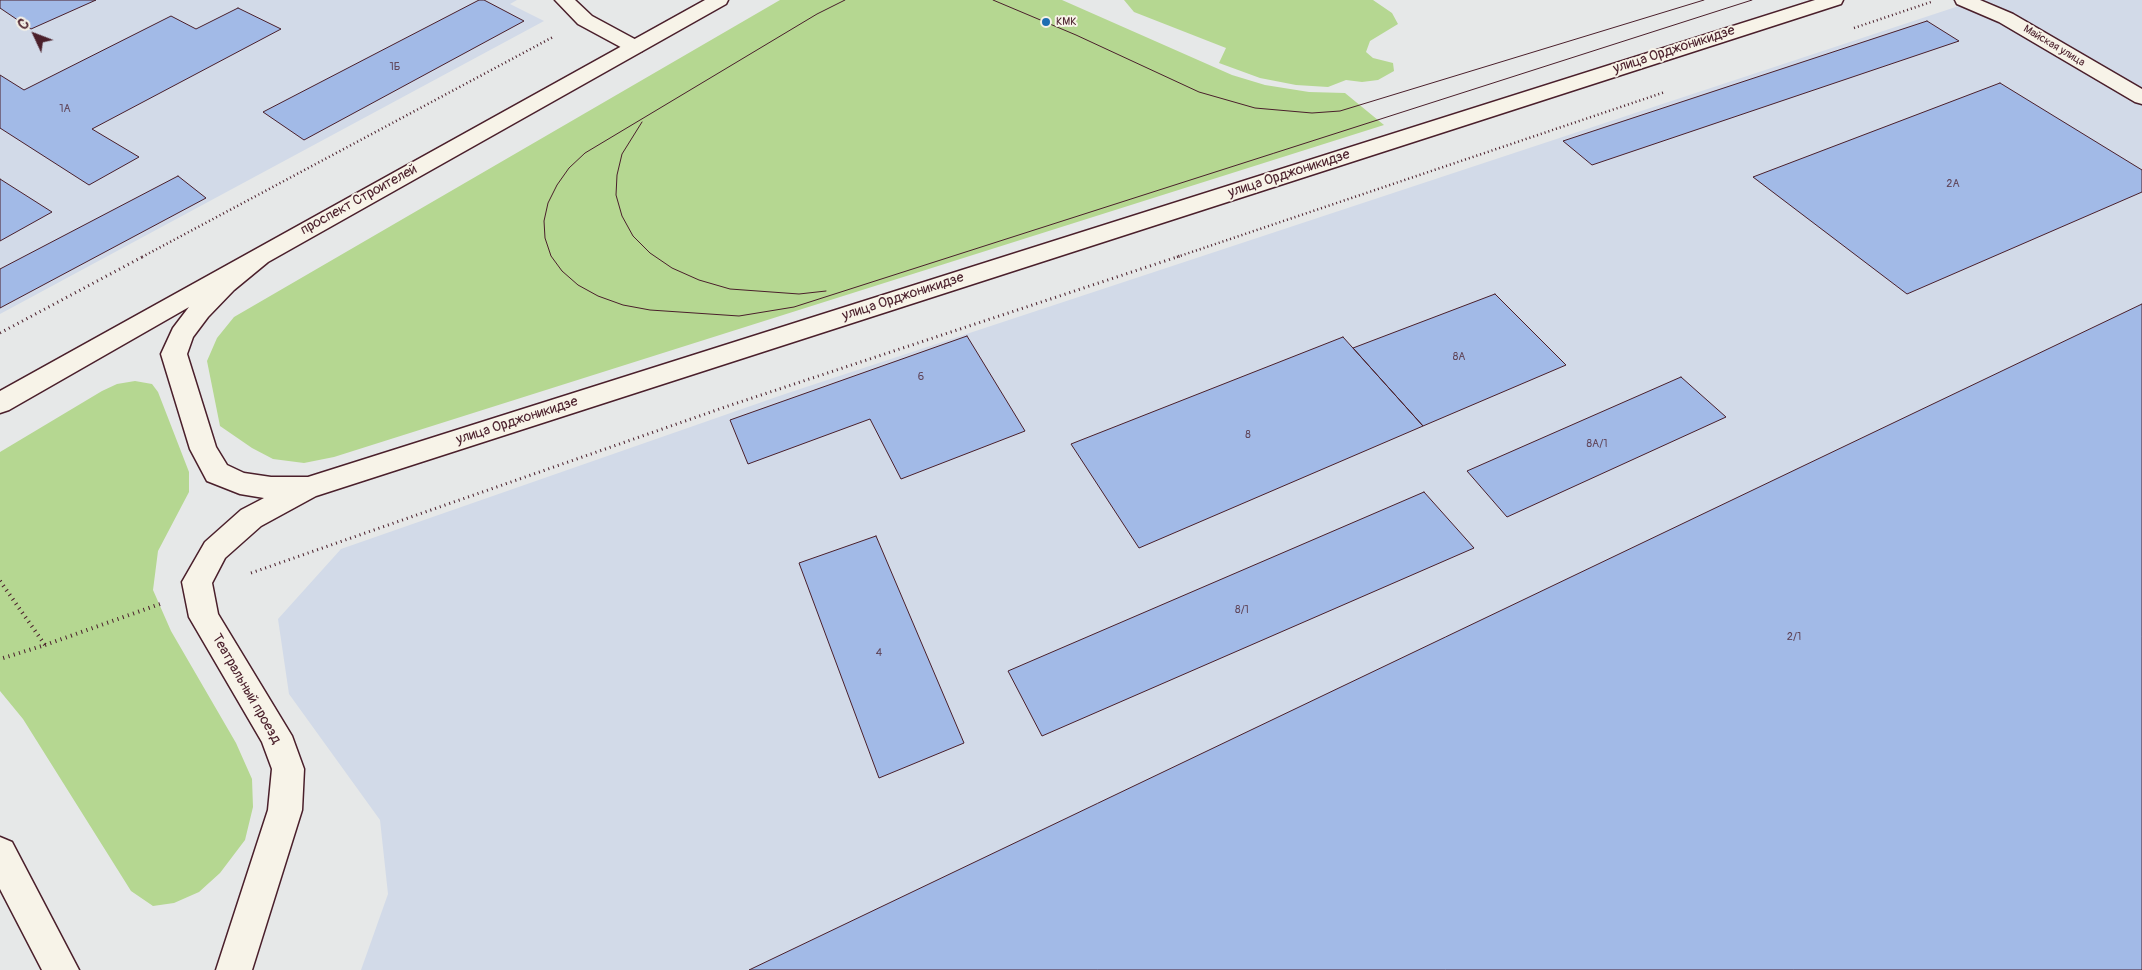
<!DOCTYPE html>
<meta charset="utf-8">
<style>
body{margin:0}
#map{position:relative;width:2142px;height:970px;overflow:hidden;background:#e6e8e8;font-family:Pangolin,sans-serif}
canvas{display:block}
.north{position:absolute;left:10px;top:10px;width:50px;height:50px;-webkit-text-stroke:4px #f7f3e8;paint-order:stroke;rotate:313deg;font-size:14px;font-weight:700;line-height:20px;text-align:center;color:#4a1f2b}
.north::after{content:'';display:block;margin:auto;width:18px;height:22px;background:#4a1f2b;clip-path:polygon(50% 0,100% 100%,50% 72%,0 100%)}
</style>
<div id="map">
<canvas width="2142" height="970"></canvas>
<div class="north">С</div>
</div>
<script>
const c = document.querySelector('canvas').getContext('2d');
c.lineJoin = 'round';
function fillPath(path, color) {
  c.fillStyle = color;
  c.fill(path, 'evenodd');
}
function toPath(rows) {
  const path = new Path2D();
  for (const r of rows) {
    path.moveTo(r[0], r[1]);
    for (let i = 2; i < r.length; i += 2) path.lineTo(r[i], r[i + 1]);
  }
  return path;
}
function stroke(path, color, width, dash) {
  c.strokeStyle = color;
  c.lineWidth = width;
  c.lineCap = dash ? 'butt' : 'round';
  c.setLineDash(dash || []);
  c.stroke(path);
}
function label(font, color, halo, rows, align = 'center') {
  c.font = font + ' Pangolin,sans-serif';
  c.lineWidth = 4;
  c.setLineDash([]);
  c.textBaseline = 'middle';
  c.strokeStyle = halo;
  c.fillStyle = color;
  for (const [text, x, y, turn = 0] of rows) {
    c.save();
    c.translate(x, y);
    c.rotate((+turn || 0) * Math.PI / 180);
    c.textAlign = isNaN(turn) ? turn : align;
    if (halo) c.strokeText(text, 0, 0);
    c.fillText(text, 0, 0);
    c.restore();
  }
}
const built = toPath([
 [0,0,517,0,510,4,544,21,0,314],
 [1977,0,2142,0,2142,970,361,970,388,894,380,820,289,694,278,619,341,549,785,394]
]);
const green = toPath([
 [780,0,1062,0,1232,75,1265,85,1309,92,1345,93,1384,125,334,457,304,463,273,459,252,448,220,426,207,361,217,338,234,317],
 [1124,0,1373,0,1392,13,1398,24,1370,41,1366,52,1373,58,1393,63,1394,71,1378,80,1362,82,1346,80,1328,87,1296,85,1260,78,1219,63,1226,48,1134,12],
 [135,381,152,384,158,392,189,472,189,492,158,551,153,590,171,631,236,743,252,779,253,807,245,840,220,873,199,892,174,903,153,906,131,891,23,719,0,691,0,452,102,391,117,384]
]);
const building = toPath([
 [0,0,96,0,31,29,0,8,0,0],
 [479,0,484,0,524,21,304,140,263,112,479,0],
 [238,8,281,29,92,129,139,157,89,185,0,128,0,75,24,90,171,16,196,29,238,8],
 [1927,21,1959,41,1592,165,1563,141,1927,21],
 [2000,83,2142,170,2142,192,1907,294,1753,177,2000,83],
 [178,176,206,198,0,308,0,269,178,176],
 [0,179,52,212,0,241,0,179],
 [1495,294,1566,365,1423,426,1353,348,1495,294],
 [2142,304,2142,970,749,970,2142,304],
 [967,336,1025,431,901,479,870,419,748,464,730,420,967,336],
 [1343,337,1423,426,1139,548,1071,444,1343,337],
 [1681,377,1726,417,1507,517,1467,471,1681,377],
 [1424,492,1474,548,1042,736,1008,671,1424,492],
 [876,536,964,743,879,778,799,563,876,536]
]);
const pathFar2 = toPath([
 [1854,28,1931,2],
 [142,257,553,37],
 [1177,257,1665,92]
]);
const pathFar1 = toPath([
 [0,333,144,256],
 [251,573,728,406,1180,256]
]);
const path = toPath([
 [0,581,45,645,0,659],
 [45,645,160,604]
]);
const lane = toPath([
 [555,0,575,0,592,16,642,43,645,47,642,51,635,53,628,51,578,24,555,0]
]);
const street = toPath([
 [1955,0,1980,0,2013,14,2142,89,2142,104,2135,102,1999,22,1957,4,1955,0]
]);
const secondary = toPath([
 [705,0,728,0,726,4,268,262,234,290,208,317,193,337,187,354,216,447,227,465,244,473,271,477,308,477,1815,0,1843,0,1841,4,316,496,261,526,225,558,212,583,218,614,292,736,304,769,302,810,252,970,216,970,268,810,272,769,262,742,189,617,182,582,205,542,241,510,264,498,240,494,207,481,190,449,161,354,173,328,189,307,9,410,0,413,0,391,705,0],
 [0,837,12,842,79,970,42,970,0,889,0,837]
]);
const tram = toPath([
 [845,0,817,14,585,153,569,168,557,185,548,203,544,221,545,238,551,256,562,271,578,285,598,296,623,305,650,310,739,316,794,307,1752,0],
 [993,0,1076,35,1199,92,1255,108,1312,113,1340,111,1704,0],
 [642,122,622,154,617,175,616,195,622,216,633,236,650,253,672,268,699,280,730,289,799,294,826,291]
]);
const markers = [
 [1046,22,5,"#1f6fb2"]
];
const farPoinames = [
 ["КМК",1056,22]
];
const farStreetnames = [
 ["Майская улица",2054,46,31]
];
const numberNames = [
 ["1Б",395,67],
 ["1А",65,109],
 ["2А",1953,184],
 ["8А",1459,357],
 ["6",921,377],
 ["8",1248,435],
 ["8А/1",1597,444],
 ["8/1",1242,610],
 ["2/1",1794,637],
 ["4",879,653]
];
const streetNames = [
 ["улица Орджоникидзе",1674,50,-18],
 ["улица Орджоникидзе",1289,174,-18],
 ["проспект Строителей",359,200,-29],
 ["улица Орджоникидзе",903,297,-18],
 ["улица Орджоникидзе",517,421,-18],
 ["Театральный проезд",246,689,60]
];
fillPath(built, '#d2dae8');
fillPath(green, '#b5d791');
fillPath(building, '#a2bae7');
stroke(building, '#4a1f2b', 1);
stroke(lane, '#4a1f2b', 3);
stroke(street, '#4a1f2b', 3);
stroke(secondary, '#4a1f2b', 3);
stroke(pathFar2, '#4a1f2b', 2.5, [1, 3]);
stroke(pathFar1, '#4a1f2b', 3, [1, 4]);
stroke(path, '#4a1f2b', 4, [1, 4.5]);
fillPath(lane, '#f7f3e8');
fillPath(street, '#f7f3e8');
fillPath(secondary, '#f7f3e8');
stroke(tram, '#4a1f2b', 1);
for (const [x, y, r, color] of markers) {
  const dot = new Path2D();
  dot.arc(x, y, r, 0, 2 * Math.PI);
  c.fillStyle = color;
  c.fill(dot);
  stroke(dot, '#f7f3e8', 2);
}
label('11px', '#4a1f2b', '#f7f3e8', farPoinames, 'left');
label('11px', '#4a1f2b', '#f7f3e8', farStreetnames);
label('11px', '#60465a', null, numberNames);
label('14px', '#4a1f2b', '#f7f3e8', streetNames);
</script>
